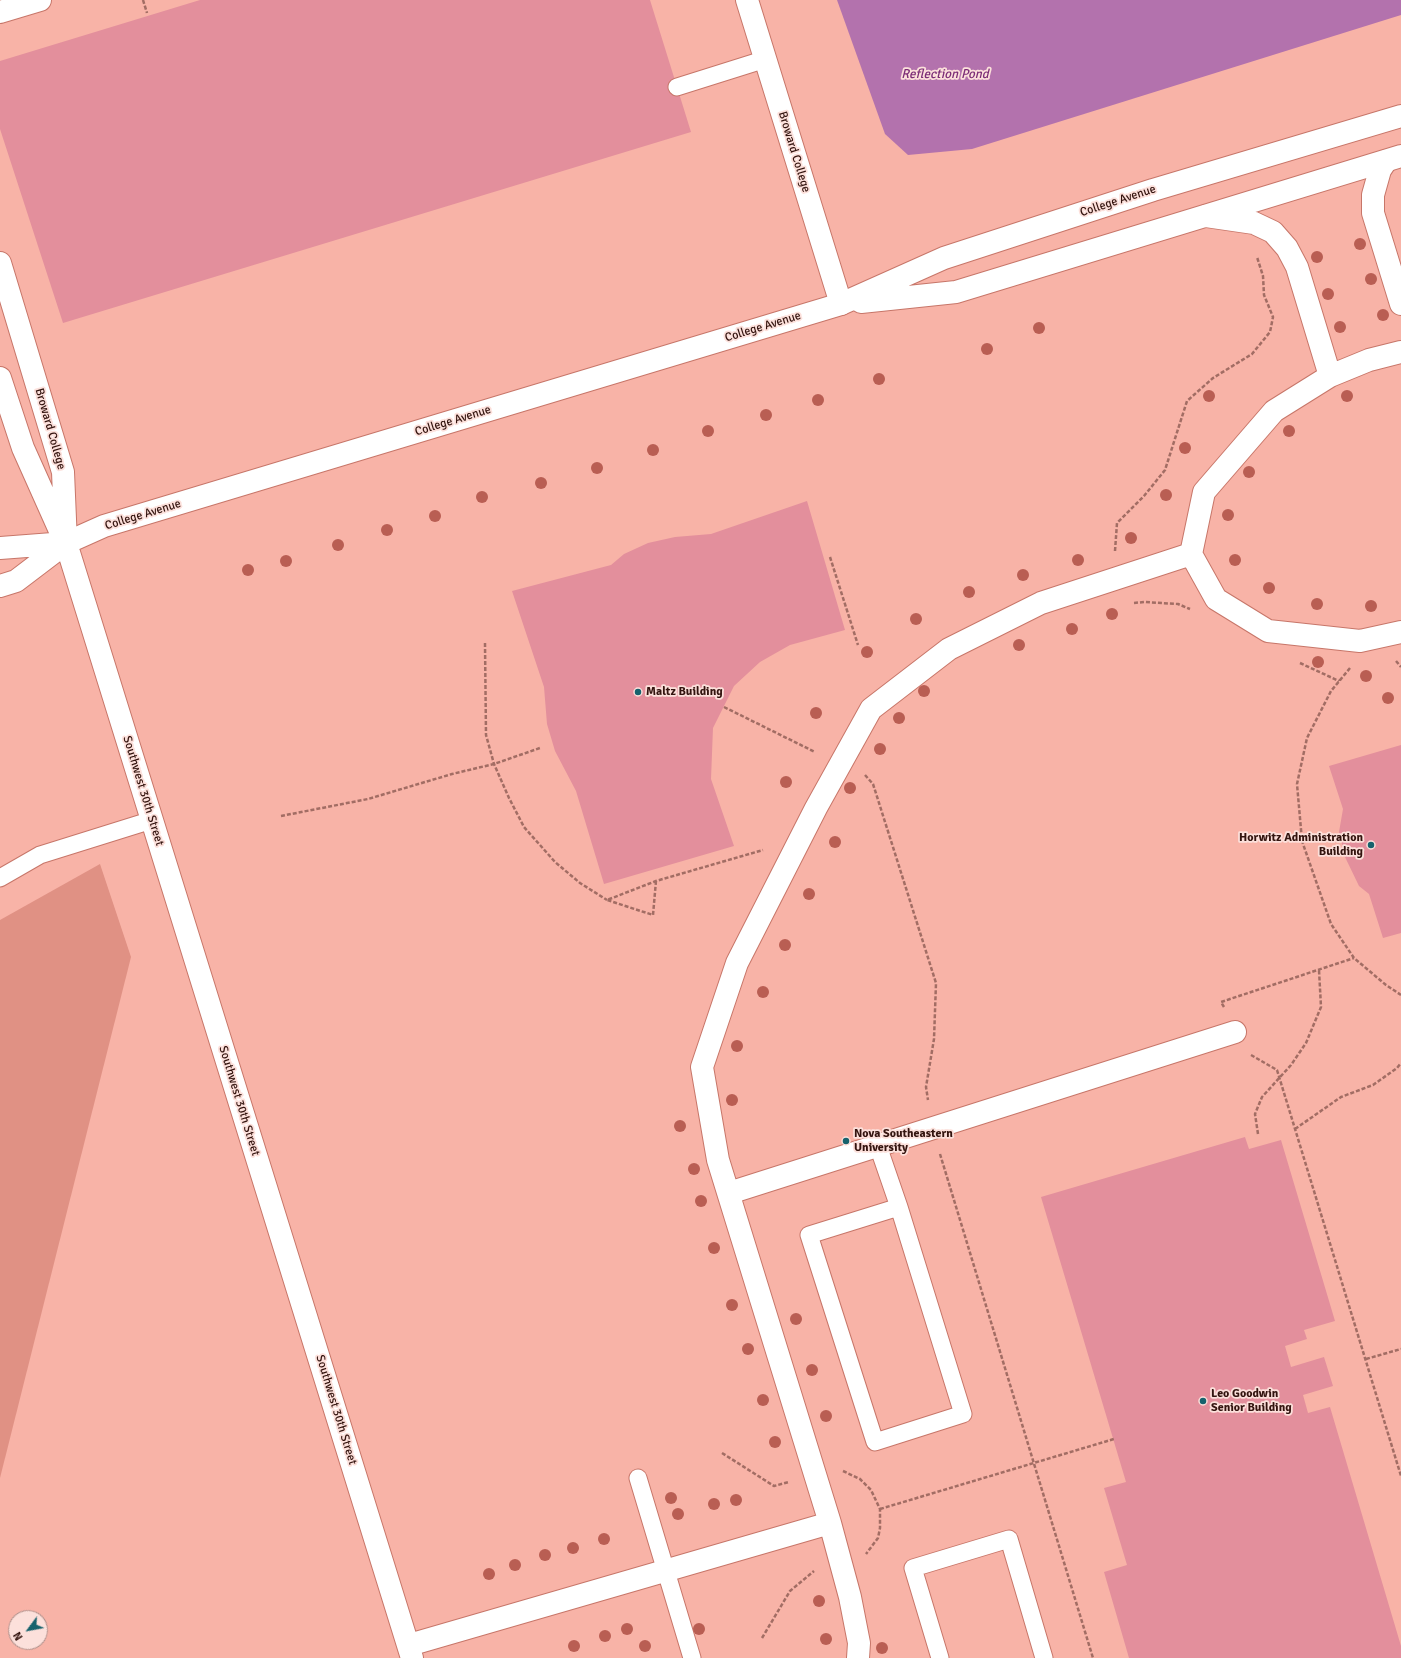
<!DOCTYPE html>
<style>
body{margin:0}
#map{position:relative;width:1401px;height:1658px;overflow:hidden;background:#f8b3a7;font-family:Signika,sans-serif}
canvas{display:block}
.north{position:absolute;left:8px;top:1610px;width:40px;height:40px;box-sizing:border-box;background:#fce0db;border:1px solid #ac8e89;border-radius:50%;rotate:238deg;font-size:11px;font-weight:700;line-height:16px;text-align:center;color:#33140f}
.north::after{content:'';display:block;margin:auto;width:14px;height:18px;background:#16626d;clip-path:polygon(50% 0,100% 100%,50% 72%,0 100%)}
</style>
<div id="map">
<canvas width="1401" height="1658"></canvas>
<div class="north">N</div>
</div>
<script>
const c = document.querySelector('canvas').getContext('2d');
c.lineJoin = 'round';
function fillPath(path, color) {
  c.fillStyle = color;
  c.fill(path, 'evenodd');
}
function toPath(rows) {
  const path = new Path2D();
  for (const r of rows) {
    path.moveTo(r[0], r[1]);
    for (let i = 2; i < r.length; i += 2) path.lineTo(r[i], r[i + 1]);
  }
  return path;
}
function stroke(path, color, width, dash) {
  c.strokeStyle = color;
  c.lineWidth = width;
  c.lineCap = dash ? 'butt' : 'round';
  c.setLineDash(dash || []);
  c.stroke(path);
}
function label(font, color, halo, rows, align = 'center') {
  c.font = font + ' Signika,sans-serif';
  c.lineWidth = 3.5;
  c.setLineDash([]);
  c.textBaseline = 'middle';
  c.strokeStyle = halo;
  c.fillStyle = color;
  for (const [text, x, y, turn = 0] of rows) {
    c.save();
    c.translate(x, y);
    c.rotate((+turn || 0) * Math.PI / 180);
    c.textAlign = isNaN(turn) ? turn : align;
    if (halo) c.strokeText(text, 0, 0);
    c.fillText(text, 0, 0);
    c.restore();
  }
}
const green = toPath([
 [100,864,131,957,0,1478,0,920]
]);
const water = toPath([
 [837,0,1401,0,1401,15,972,149,908,155,885,134]
]);
const building = toPath([
 [200,0,650,0,691,132,63,323,0,129,0,61],
 [807,501,845,630,790,645,760,662,734,686,713,728,711,779,734,846,604,884,576,791,555,751,547,724,544,687,512,591,611,565,624,554,648,543,675,537,711,534],
 [1401,745,1401,933,1383,938,1369,894,1359,886,1345,857,1339,832,1343,809,1329,766],
 [1245,1137,1249,1149,1281,1140,1335,1321,1304,1330,1307,1339,1285,1346,1291,1367,1324,1357,1333,1386,1303,1395,1308,1413,1330,1407,1401,1646,1401,1658,1129,1658,1104,1572,1127,1565,1104,1488,1126,1482,1041,1197]
]);
const path = toPath([
 [143,0,147,13],
 [1115,551,1117,523,1144,496,1165,470,1187,401,1213,378,1252,354,1270,332,1273,317,1264,295,1263,276,1257,257],
 [830,557,858,645],
 [1134,603,1144,602,1178,604,1190,609],
 [485,643,486,735,494,764,509,798,524,827,555,862,580,883,607,900],
 [1396,661,1401,667],
 [1300,663,1339,681],
 [1350,668,1331,691,1307,738,1297,784,1302,841,1331,924,1354,958,1386,985,1401,995],
 [724,707,815,752],
 [865,775,873,784,936,983,934,1039,926,1087,928,1100],
 [281,816,368,799,452,774,494,764,540,748],
 [656,881,653,915,607,900,656,881,763,850],
 [1224,1007,1221,1002,1354,958],
 [1251,1055,1277,1070,1401,1476],
 [1295,1129,1341,1097,1373,1085,1397,1068,1401,1063],
 [1258,1134,1255,1114,1262,1097,1291,1065,1306,1043,1321,1007,1319,970],
 [940,1154,1093,1658],
 [1366,1359,1401,1349],
 [722,1453,774,1486,789,1482],
 [843,1471,860,1479,871,1490,880,1509,880,1528,878,1538,866,1554],
 [880,1509,1114,1439],
 [762,1638,790,1591,814,1571]
]);
const service = toPath([
 [677,87,766,59],
 [0,878,40,855,152,820],
 [878,1146,899,1207,963,1414,875,1442,809,1235,899,1207],
 [638,1478,692,1658],
 [940,1658,913,1568,1009,1539,1044,1658]
]);
const minor = toPath([
 [747,0,841,304],
 [0,12,40,0],
 [1386,161,1380,170,1373,195,1373,213,1401,304],
 [1206,216,1254,223,1273,232,1287,248,1297,267,1330,376],
 [0,263,63,472,66,543],
 [1401,352,1369,360,1330,376,1274,411,1204,492,1191,554,1216,599,1268,631,1360,641,1401,632],
 [0,378,23,448,61,533],
 [729,1193,1235,1032],
 [409,1645,830,1523],
 [858,1658,859,1643,850,1597,830,1523,718,1160,702,1067,737,963,816,808,871,709,949,649,1041,603,1191,554]
]);
const tertiary = toPath([
 [861,302,956,292,1401,156],
 [66,543,412,1658],
 [0,548,66,543],
 [0,586,16,581,66,543,104,526,841,304,944,258,1153,190,1401,116]
]);
const trees = [
 [1360,244],
 [1317,257],
 [1371,279],
 [1328,294],
 [1383,315],
 [1340,327],
 [1039,328],
 [987,349],
 [879,379],
 [1209,396],
 [1347,396],
 [818,400],
 [766,415],
 [708,431],
 [1289,431],
 [1185,448],
 [653,450],
 [597,468],
 [1249,472],
 [541,483],
 [1166,495],
 [482,497],
 [1228,515],
 [435,516],
 [387,530],
 [1131,538],
 [338,545],
 [1078,560],
 [1235,560],
 [286,561],
 [248,570],
 [1023,575],
 [1269,588],
 [969,592],
 [1317,604],
 [1371,606],
 [1112,614],
 [916,619],
 [1072,629],
 [1019,645],
 [867,652],
 [1318,662],
 [1366,676],
 [924,691],
 [1388,698],
 [816,713],
 [899,718],
 [880,749],
 [786,782],
 [850,788],
 [835,842],
 [809,894],
 [785,945],
 [763,992],
 [737,1046],
 [732,1100],
 [680,1126],
 [694,1169],
 [701,1201],
 [714,1248],
 [732,1305],
 [796,1319],
 [748,1349],
 [812,1370],
 [763,1400],
 [826,1416],
 [775,1442],
 [671,1498],
 [736,1500],
 [714,1504],
 [678,1514],
 [604,1539],
 [573,1548],
 [545,1555],
 [515,1565],
 [489,1574],
 [819,1601],
 [627,1629],
 [699,1629],
 [605,1636],
 [826,1639],
 [574,1646],
 [645,1646],
 [882,1648]
];
const markers = [
 [638,692,4,"#16626d"],
 [1371,845,4,"#16626d"],
 [846,1141,4,"#16626d"],
 [1203,1401,4,"#16626d"]
];
const streetNames = [
 ["Broward College",794,152,73],
 ["College Avenue",1118,201,-18],
 ["College Avenue",763,327,-17],
 ["College Avenue",453,421,-17],
 ["Broward College",50,429,74],
 ["College Avenue",143,515,-17],
 ["Southwest 30th Street",143,791,73],
 ["Southwest 30th Street",239,1101,73],
 ["Southwest 30th Street",336,1410,73]
];
const poiNames = [
 ["Maltz Building",646,692],
 ["Horwitz Administration",1363,838,"right"],
 ["Building",1363,852,"right"],
 ["Nova Southeastern",854,1134],
 ["University",854,1148],
 ["Leo Goodwin",1211,1394],
 ["Senior Building",1211,1408]
];
const waterNames = [
 ["Reflection Pond",945,75]
];
fillPath(green, '#e09184');
fillPath(water, '#b372ad');
fillPath(building, '#e38f9c');
stroke(service, '#c77669', 19);
stroke(minor, '#c77669', 24);
stroke(tertiary, '#c77669', 24);
stroke(path, '#a26d64', 2.5, [4, 2]);
stroke(service, '#fff', 17);
stroke(minor, '#fff', 22);
stroke(tertiary, '#fff', 22);
c.fillStyle = '#b95e53';
for (const [x, y] of trees) {
  c.beginPath();
  c.arc(x, y, 6, 0, 2 * Math.PI);
  c.fill();
}
for (const [x, y, r, color] of markers) {
  const dot = new Path2D();
  dot.arc(x, y, r, 0, 2 * Math.PI);
  c.fillStyle = color;
  c.fill(dot);
  stroke(dot, '#fce0db', 1.5);
}
label('12px', '#33140f', '#fce0db', streetNames);
label('bold 12px', '#33140f', '#fce0db', poiNames, 'left');
label('italic 13px', '#7c2d77', '#fce0db', waterNames);
</script>
